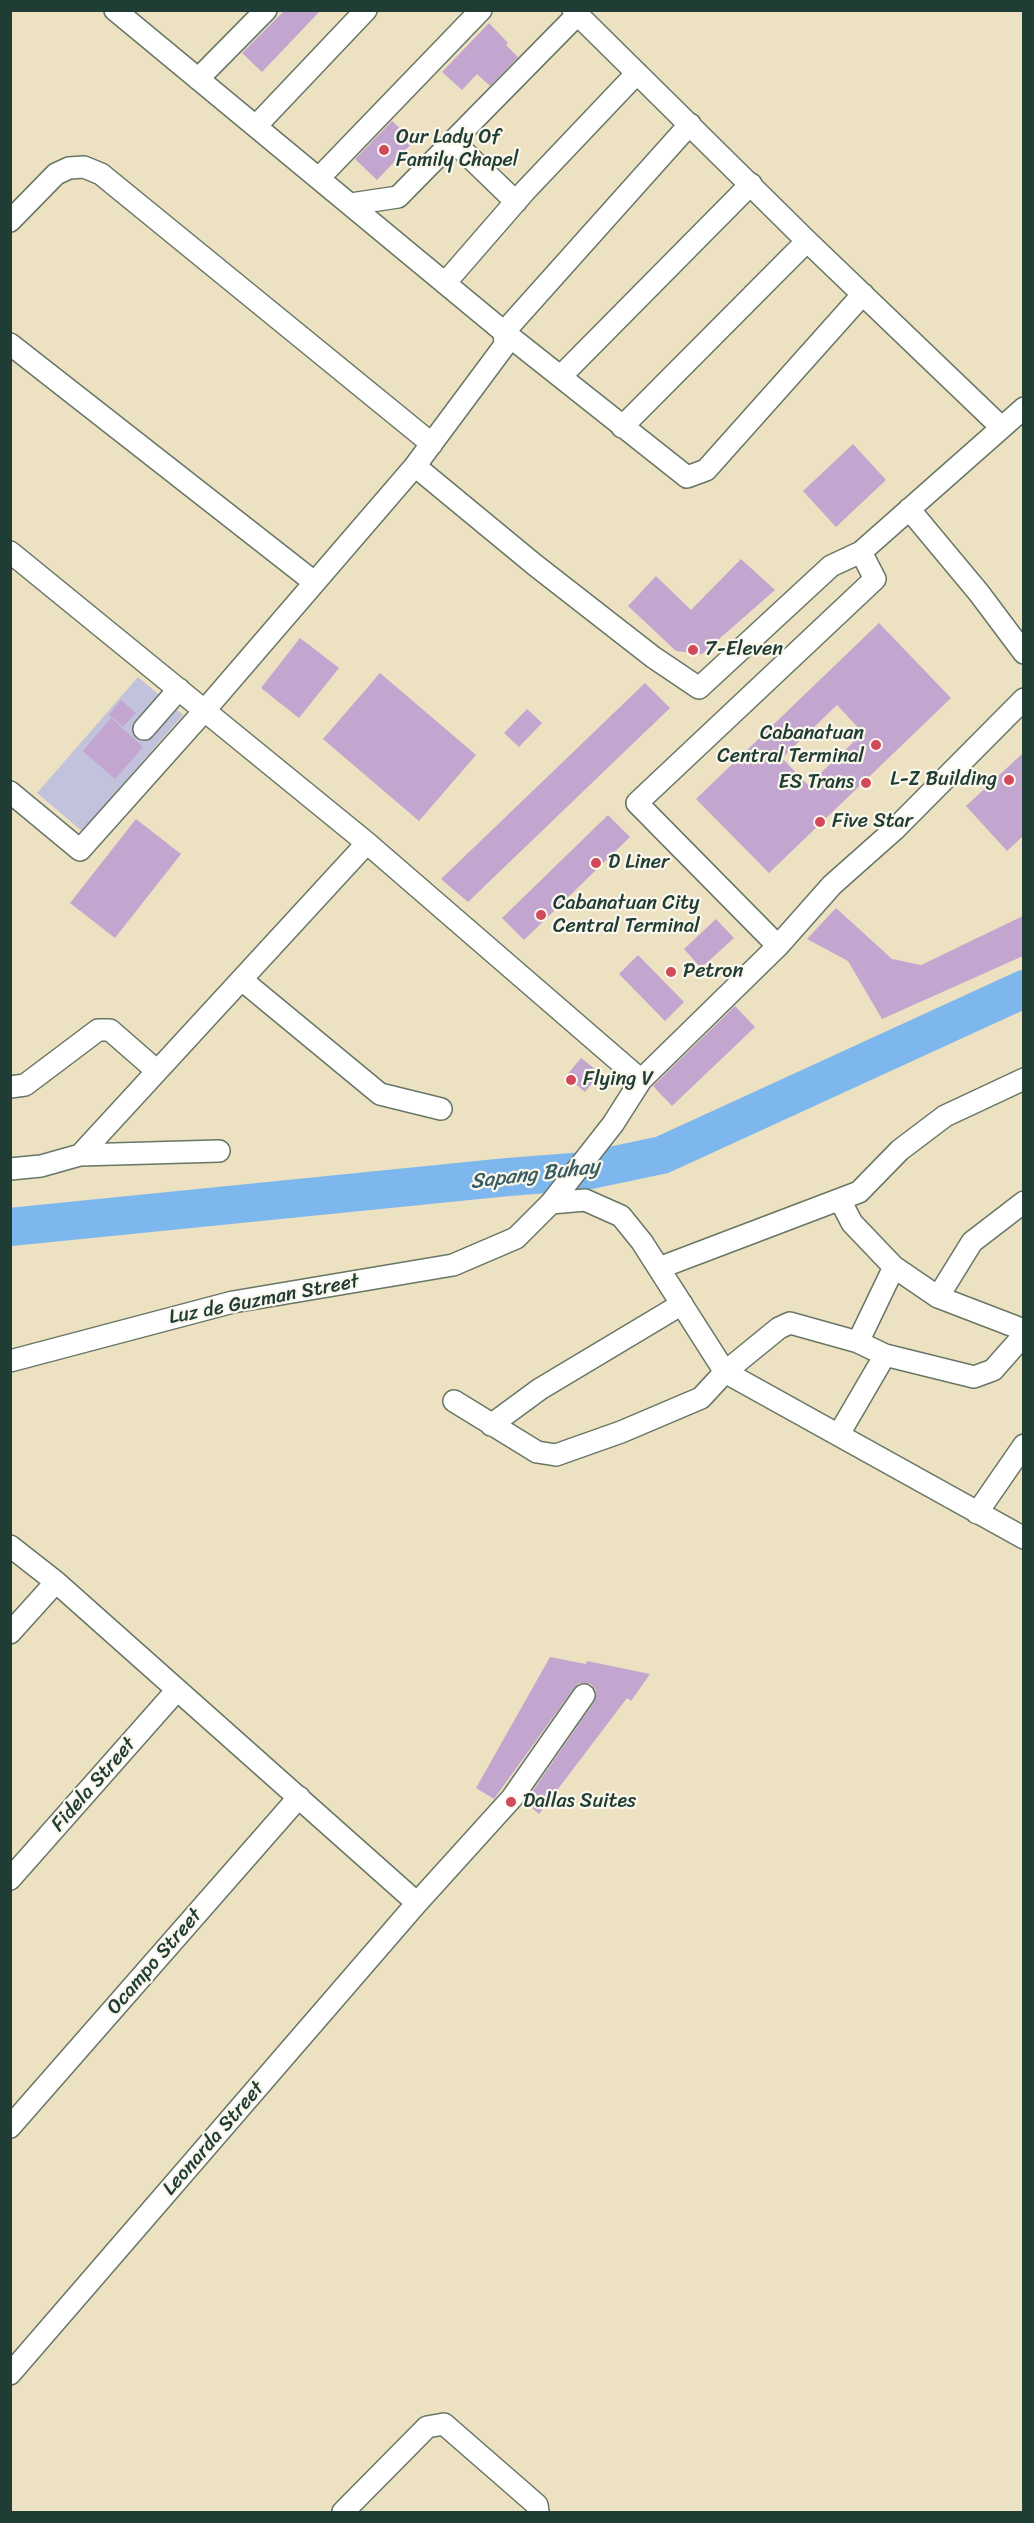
<!DOCTYPE html>
<style>
body{margin:0}
#map{position:relative;width:1034px;height:2523px;overflow:hidden;background:#ece1c0;font-family:Sriracha,sans-serif}
canvas{display:block}
.frame{position:absolute;inset:0;border:12px solid #1f3d34;pointer-events:none}
</style>
<div id="map">
<canvas width="1034" height="2523"></canvas>
<div class="frame"></div>
</div>
<script>
const c = document.querySelector('canvas').getContext('2d');
c.lineJoin = 'round';
function fillPath(path, color) {
  c.fillStyle = color;
  c.fill(path, 'evenodd');
}
function toPath(rows) {
  const path = new Path2D();
  for (const r of rows) {
    path.moveTo(r[0], r[1]);
    for (let i = 2; i < r.length; i += 2) path.lineTo(r[i], r[i + 1]);
  }
  return path;
}
function stroke(path, color, width, dash) {
  c.strokeStyle = color;
  c.lineWidth = width;
  c.lineCap = dash ? 'butt' : 'round';
  c.setLineDash(dash || []);
  c.stroke(path);
}
function label(font, color, halo, rows, align = 'center') {
  c.font = font + ' Sriracha,sans-serif';
  c.lineWidth = 4.5;
  c.setLineDash([]);
  c.textBaseline = 'middle';
  c.strokeStyle = halo;
  c.fillStyle = color;
  for (const [text, x, y, turn = 0] of rows) {
    c.save();
    c.translate(x, y);
    c.rotate((+turn || 0) * Math.PI / 180);
    c.textAlign = isNaN(turn) ? turn : align;
    if (halo) c.strokeText(text, 0, 0);
    c.fillText(text, 0, 0);
    c.restore();
  }
}
const industrial = toPath([
 [138,677,183,715,82,831,37,793]
]);
const river = toPath([
 [10,1227,508,1177,586,1171,662,1155,1024,989]
]);
const building = toPath([
 [285,10,321,10,262,72,242,53],
 [489,23,508,43,506,45,518,57,490,86,477,74,462,90,442,72],
 [392,121,414,141,377,180,355,159],
 [853,444,886,480,836,527,803,491],
 [741,559,775,590,702,654,676,651,628,606,656,576,691,610],
 [879,623,951,698,769,873,696,799],
 [837,705,863,733,808,785,782,758],
 [300,638,339,668,299,718,261,688],
 [380,673,476,755,419,821,323,739],
 [645,683,670,708,468,902,441,879],
 [121,700,136,713,123,727,109,715],
 [527,709,542,723,519,747,504,733],
 [111,718,143,747,115,779,83,751],
 [1023,753,1023,836,1007,851,966,806],
 [608,815,630,837,524,940,502,918],
 [136,819,181,854,115,938,70,903],
 [836,908,892,959,921,965,1023,916,1023,956,882,1019,848,961,807,939],
 [716,919,734,938,701,968,684,949],
 [638,955,684,1002,665,1021,619,974],
 [735,1006,755,1027,672,1106,653,1086],
 [581,1058,600,1073,585,1092,566,1076],
 [550,1657,586,1664,587,1661,650,1674,631,1701,627,1698,539,1814,525,1802,594,1702,596,1690,591,1684,579,1683,574,1688,494,1799,476,1788]
]);
const minor = toPath([
 [115,10,504,332,687,477,706,470,863,294],
 [573,10,807,241,1001,427],
 [198,79,266,10],
 [256,126,366,10],
 [454,142,516,202],
 [319,178,481,10],
 [351,204,398,197,577,15],
 [10,221,56,174,69,168,84,167,101,174,432,444],
 [446,282,525,191,637,73],
 [10,344,314,582],
 [561,376,751,184],
 [622,427,807,241],
 [415,466,535,565,653,657,699,688,831,566,861,552],
 [909,509,979,593,1024,653],
 [10,552,367,843,641,1080],
 [144,729,179,689],
 [10,792,80,850,205,710,415,466,505,345,504,332,690,124],
 [778,946,637,803,875,579,861,552,1024,408],
 [242,980,380,1094,441,1109],
 [10,1087,25,1085,98,1030,110,1030,157,1071],
 [80,1155,219,1151],
 [10,1169,41,1166,80,1155,367,843],
 [840,1200,852,1223,894,1267,938,1297,1024,1330],
 [551,1203,585,1200,621,1216,642,1242,725,1372,1024,1538],
 [659,1268,859,1192,900,1150,945,1116,1024,1079],
 [938,1297,972,1242,1024,1202],
 [858,1342,894,1267],
 [10,1361,233,1302,453,1265,516,1238,551,1203,613,1124,641,1080,778,946,832,885,894,830,1024,699],
 [454,1401,537,1452,556,1455,621,1432,701,1398,725,1372,779,1328,790,1323,858,1342,885,1355,974,1377,993,1370,1024,1335],
 [491,1425,540,1389,682,1304],
 [839,1434,885,1355],
 [977,1513,1024,1445],
 [10,1546,56,1582,417,1903],
 [10,1633,56,1582],
 [10,1879,177,1690],
 [10,2127,299,1797],
 [10,2374,417,1903,512,1798,584,1695],
 [343,2512,427,2427,444,2424,537,2505,538,2512]
]);
const markers = [
 [384,150,6,"#d1495b"],
 [693,650,6,"#d1495b"],
 [876,745,6,"#d1495b"],
 [1009,780,6,"#d1495b"],
 [866,783,6,"#d1495b"],
 [820,822,6,"#d1495b"],
 [596,863,6,"#d1495b"],
 [541,915,6,"#d1495b"],
 [671,972,6,"#d1495b"],
 [571,1080,6,"#d1495b"],
 [511,1802,6,"#d1495b"]
];
const poiNames = [
 ["Our Lady Of",396,138],
 ["Family Chapel",396,161],
 ["7-Eleven",705,650],
 ["Cabanatuan",864,734,"right"],
 ["Central Terminal",864,757,"right"],
 ["L-Z Building",997,780,"right"],
 ["ES Trans",854,783,"right"],
 ["Five Star",832,822],
 ["D Liner",608,863],
 ["Cabanatuan City",553,904],
 ["Central Terminal",553,927],
 ["Petron",683,972],
 ["Flying V",583,1080],
 ["Dallas Suites",523,1802]
];
const streetNames = [
 ["Luz de Guzman Street",264,1300,-11],
 ["Fidela Street",94,1785,-49],
 ["Ocampo Street",155,1962,-49],
 ["Leonarda Street",214,2139,-49]
];
const waterNames = [
 ["Sapang Buhay",535,1175,-7]
];
fillPath(industrial, '#c2c2dc');
stroke(river, '#7eb7ee', 38);
fillPath(building, '#c3a6d0');
stroke(minor, '#677665', 24);
stroke(minor, '#fff', 21);
for (const [x, y, r, color] of markers) {
  const dot = new Path2D();
  dot.arc(x, y, r, 0, 2 * Math.PI);
  c.fillStyle = color;
  c.fill(dot);
  stroke(dot, '#fbf7ec', 2);
}
label('20px', '#1f3d34', '#fbf7ec', poiNames, 'left');
label('20px', '#1f3d34', '#fbf7ec', streetNames);
label('italic 21px', '#375c62', '#fbf7ec', waterNames);
</script>
